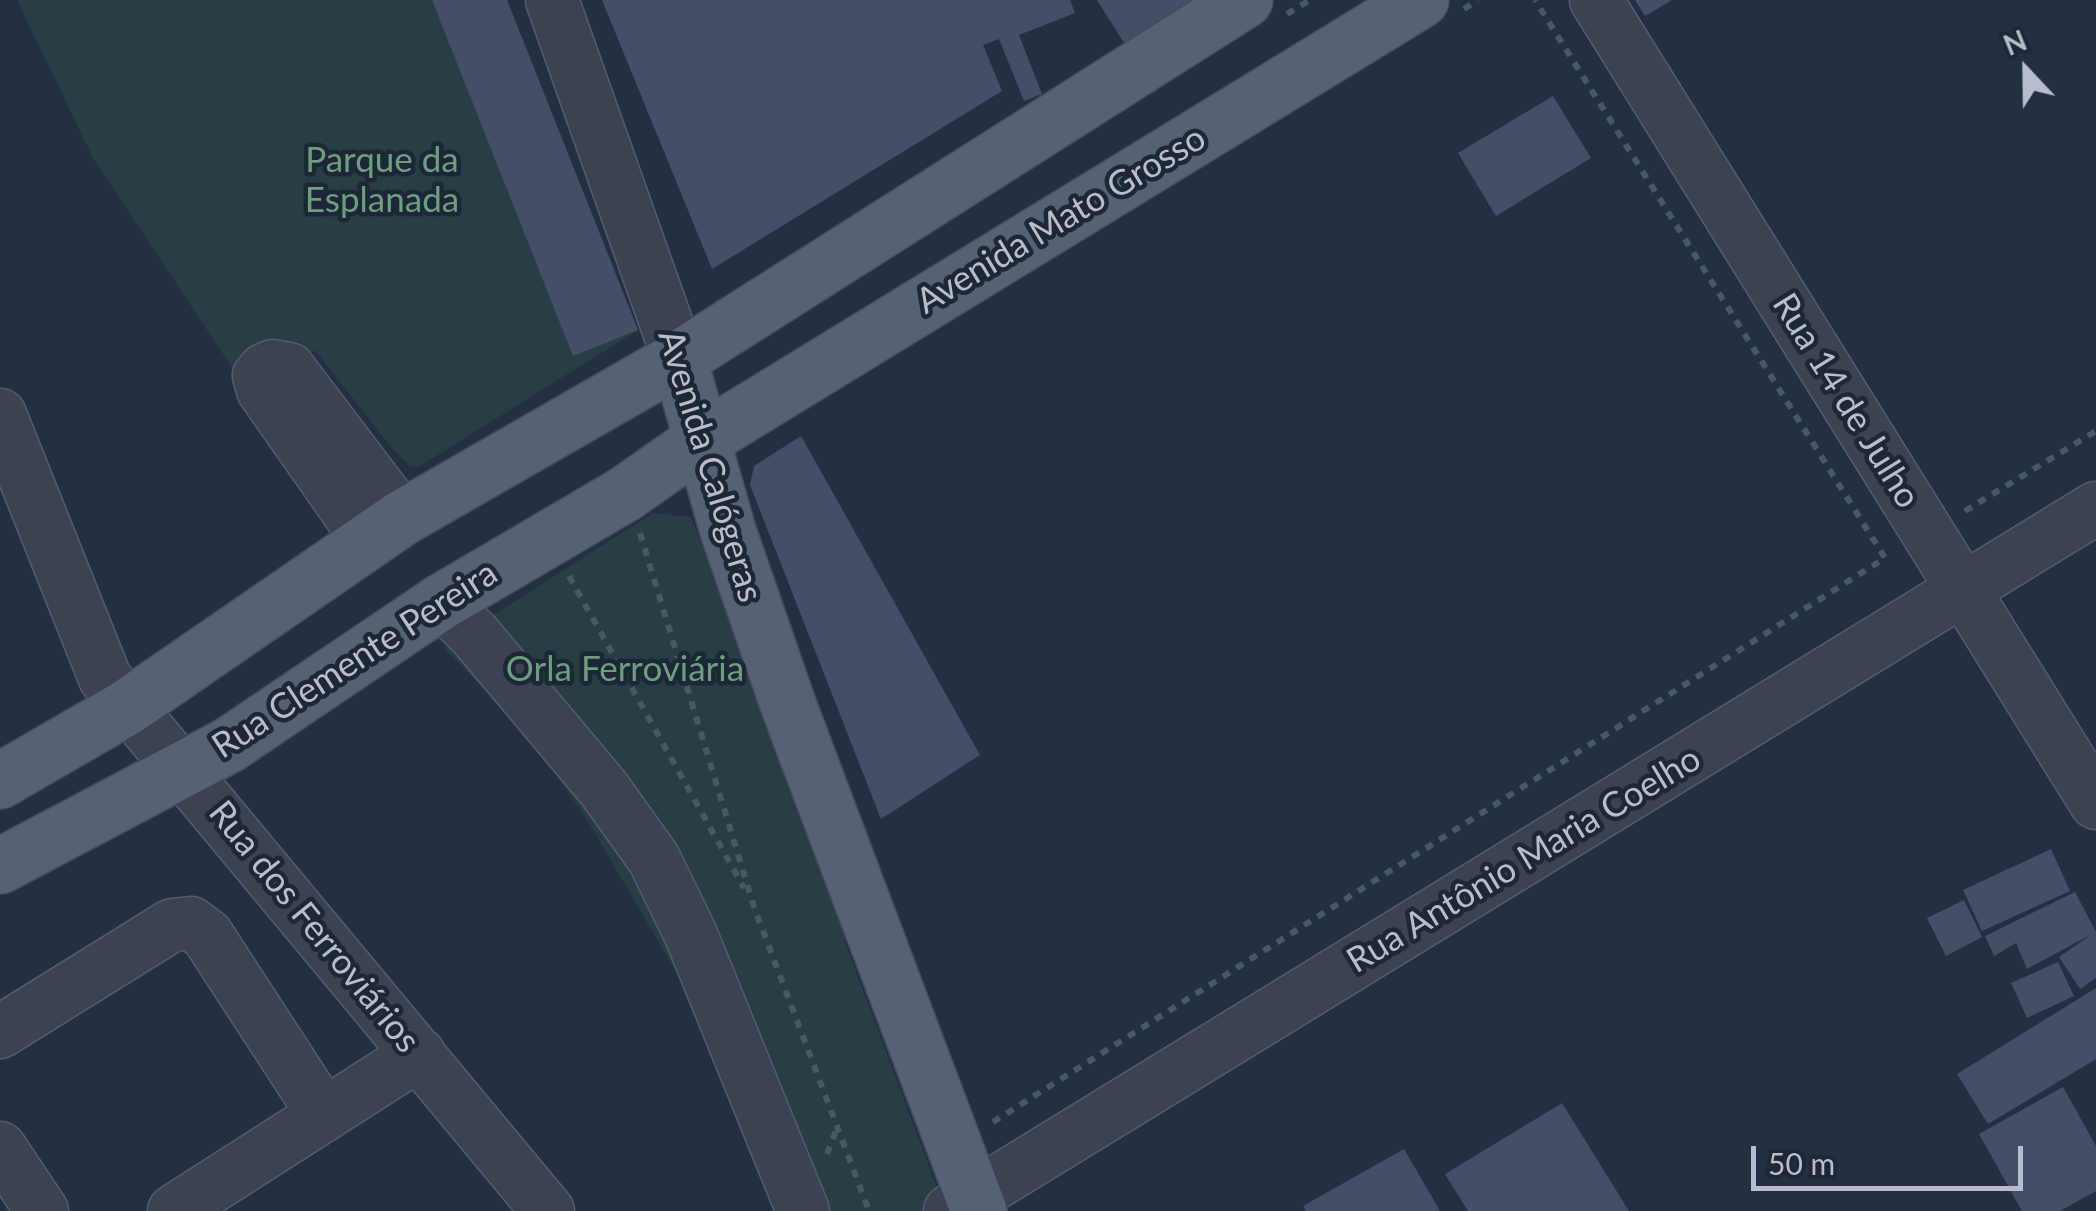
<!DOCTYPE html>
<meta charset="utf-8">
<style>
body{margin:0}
#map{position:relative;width:2096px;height:1211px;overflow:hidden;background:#252f44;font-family:Lato,sans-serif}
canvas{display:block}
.north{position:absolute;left:1976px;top:20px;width:100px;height:100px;-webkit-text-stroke:8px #1e2738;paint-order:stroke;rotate:338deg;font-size:28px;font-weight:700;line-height:40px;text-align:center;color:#b7bdcd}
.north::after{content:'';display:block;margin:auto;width:35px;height:45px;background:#b7bdcd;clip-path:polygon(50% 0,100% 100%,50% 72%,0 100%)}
.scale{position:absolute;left:1751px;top:1146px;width:272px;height:45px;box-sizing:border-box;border:5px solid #b7bdcd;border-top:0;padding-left:12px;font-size:30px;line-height:35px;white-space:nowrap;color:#b7bdcd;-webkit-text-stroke:8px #1e2738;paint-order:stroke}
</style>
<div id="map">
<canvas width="2096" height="1211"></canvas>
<div class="north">N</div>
<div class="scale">50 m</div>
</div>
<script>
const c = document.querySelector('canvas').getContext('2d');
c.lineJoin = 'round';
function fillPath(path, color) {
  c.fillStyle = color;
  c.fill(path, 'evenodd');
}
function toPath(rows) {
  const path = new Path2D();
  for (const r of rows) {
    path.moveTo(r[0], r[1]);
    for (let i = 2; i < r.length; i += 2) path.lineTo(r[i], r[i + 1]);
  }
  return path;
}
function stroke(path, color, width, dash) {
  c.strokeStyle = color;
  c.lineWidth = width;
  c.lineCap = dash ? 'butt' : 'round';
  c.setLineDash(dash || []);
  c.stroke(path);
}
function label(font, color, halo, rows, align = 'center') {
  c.font = font + ' Lato,sans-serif';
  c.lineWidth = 9;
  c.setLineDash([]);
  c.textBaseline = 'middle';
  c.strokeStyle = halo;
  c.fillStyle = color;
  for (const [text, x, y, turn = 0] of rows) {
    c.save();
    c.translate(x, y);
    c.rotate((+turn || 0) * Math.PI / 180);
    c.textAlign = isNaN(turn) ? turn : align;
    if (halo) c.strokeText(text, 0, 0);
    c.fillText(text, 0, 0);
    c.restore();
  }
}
const green = toPath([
 [17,0,507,0,638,330,419,467,410,466,395,452,315,350,252,398,93,158],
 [653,513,691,517,850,928,844,940,946,1211,792,1211,725,1056,588,821,527,733,443,647]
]);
const building = toPath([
 [432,0,507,0,638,330,573,356],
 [602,0,1070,0,1075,13,1019,35,1042,94,1024,101,999,39,983,45,1002,91,712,269],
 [1097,0,1200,0,1126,46],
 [1635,0,1672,0,1645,16],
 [1553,96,1591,158,1496,216,1458,153],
 [801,436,980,755,881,819,750,485,754,466],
 [2051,849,2070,891,1982,931,1963,890],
 [2075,892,2096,932,2096,978,2080,989,2059,957,2092,934,2027,969,2016,943,1994,956,1985,936],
 [1964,900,1982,937,1946,956,1927,918],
 [2058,962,2074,996,2027,1018,2011,983],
 [2096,988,2096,1059,1988,1124,1957,1074],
 [2063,1087,2096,1146,2096,1191,2060,1211,2022,1211,1979,1134],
 [1562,1103,1629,1211,1468,1211,1445,1174],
 [1404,1149,1440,1211,1306,1211,1303,1206]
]);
const path = toPath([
 [1464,9,1478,0],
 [1287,14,1310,0],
 [1965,511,2096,431],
 [640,533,754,907,869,1211],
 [569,576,744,888],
 [993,1122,1885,558,1535,0],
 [827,1154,837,1128]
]);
const minor = toPath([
 [552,0,679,359],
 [1596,0,2096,803],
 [0,415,105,678,548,1211],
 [368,540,263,390,259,376,264,370,273,366,289,369,402,518],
 [441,602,474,634,604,789,654,859,691,935,803,1211],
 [0,1032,172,925,191,923,207,935,324,1115],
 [0,1148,42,1211],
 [174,1211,419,1054],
 [950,1211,2096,508]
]);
const major = toPath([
 [679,359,728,531,789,707,979,1211],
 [0,781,126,708,402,518,679,359,1245,0],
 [0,866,229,745,441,602,625,494,702,440,1421,0]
]);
const parkNames = [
 ["Parque da",382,161],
 ["Esplanada",382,201],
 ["Orla Ferroviária",625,670]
];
const streetNames = [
 ["Avenida Mato Grosso",1061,220,-31],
 ["Rua 14 de Julho",1846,401,58],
 ["Avenida Calógeras",710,466,73],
 ["Rua Clemente Pereira",355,660,-33],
 ["Rua Antônio Maria Coelho",1524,860,-31],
 ["Rua dos Ferroviários",314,927,51]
];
fillPath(green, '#273e44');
fillPath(building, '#444f66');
stroke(minor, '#555d6d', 55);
stroke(major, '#434b5c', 58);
stroke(path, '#455b61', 6, [8, 8]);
stroke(minor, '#3a4253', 52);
stroke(major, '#586173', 55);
label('35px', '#6c9f7d', '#1e2738', parkNames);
label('35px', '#b7bdcd', '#1e2738', streetNames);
</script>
